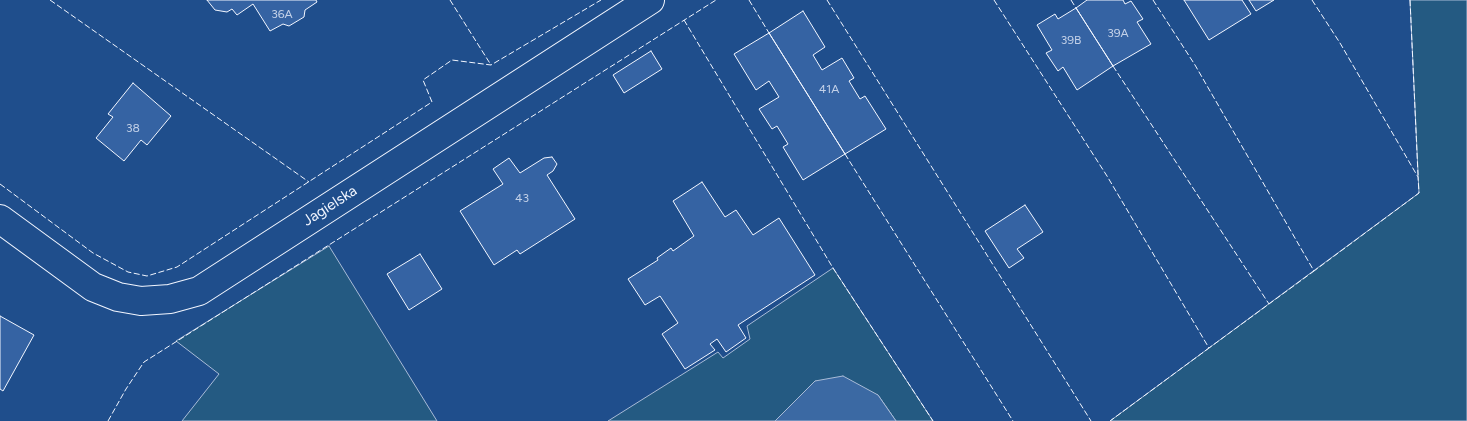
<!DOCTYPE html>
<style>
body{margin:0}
canvas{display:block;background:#1f4e8c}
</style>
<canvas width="1467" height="421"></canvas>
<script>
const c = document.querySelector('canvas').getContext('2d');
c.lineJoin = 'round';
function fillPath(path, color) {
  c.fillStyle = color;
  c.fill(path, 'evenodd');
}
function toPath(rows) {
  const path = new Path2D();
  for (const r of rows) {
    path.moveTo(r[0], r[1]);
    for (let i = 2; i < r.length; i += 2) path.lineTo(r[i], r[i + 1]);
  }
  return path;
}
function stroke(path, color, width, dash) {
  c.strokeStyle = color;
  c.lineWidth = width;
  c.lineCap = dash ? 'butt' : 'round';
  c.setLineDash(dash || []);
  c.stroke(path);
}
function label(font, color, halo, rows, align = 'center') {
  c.font = font + ' Figtree,sans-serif';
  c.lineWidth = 4;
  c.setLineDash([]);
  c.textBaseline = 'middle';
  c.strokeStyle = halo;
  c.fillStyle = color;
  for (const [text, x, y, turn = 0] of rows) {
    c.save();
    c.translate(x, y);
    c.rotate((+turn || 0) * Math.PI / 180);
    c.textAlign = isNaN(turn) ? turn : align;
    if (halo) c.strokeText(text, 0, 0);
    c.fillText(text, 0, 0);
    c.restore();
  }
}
const green = toPath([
 [1410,0,1467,0,1467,421,1110,421,1419,193,1410,0],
 [329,246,437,421,182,421,219,374,176,341,329,246],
 [833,268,933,421,896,421,878,395,815,381,775,421,608,421,718,352,723,358,750,339,747,326,833,268]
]);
const water = toPath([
 [843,376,878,395,896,421,775,421,815,381,843,376]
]);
const building = toPath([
 [207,0,316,0,317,2,305,10,304,17,289,26,283,24,270,31,253,4,237,15,232,9,227,12,215,10,207,0],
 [1087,0,1123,0,1125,4,1131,1,1143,19,1137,22,1151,44,1113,66,1076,8,1087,0],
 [1184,0,1242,0,1251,14,1209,40,1184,0],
 [1249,0,1274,0,1256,11,1249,0],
 [1076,8,1113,66,1077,90,1063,67,1058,71,1046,53,1052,50,1037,25,1055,14,1058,19,1076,8],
 [803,11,825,47,813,55,822,70,842,58,854,78,849,81,860,99,865,96,886,129,845,154,769,33,803,11],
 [769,33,845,154,803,180,783,147,788,144,777,126,772,129,759,109,779,97,769,81,756,90,734,54,769,33],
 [651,51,662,69,624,93,613,75,651,51],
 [133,83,171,116,147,145,141,140,124,161,96,138,113,117,108,114,133,83],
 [552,157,557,164,553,171,547,175,575,219,520,254,517,250,494,265,460,211,503,184,493,169,509,158,520,173,544,158,552,157],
 [702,182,725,217,736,210,753,235,779,218,815,275,738,325,746,338,726,352,717,339,710,344,715,350,685,369,662,334,678,323,660,296,645,305,628,279,658,260,657,258,671,248,673,251,694,236,673,201,702,182],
 [1025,205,1043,232,1017,249,1024,258,1009,268,985,231,1025,205],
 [420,254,442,289,409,310,387,274,420,254],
 [0,316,34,335,3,391,0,389,0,316]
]);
const minor = toPath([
 [0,219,93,287,118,297,141,301,170,299,199,291,650,0]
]);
const fence = toPath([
 [50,0,309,182],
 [450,0,491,65],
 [749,0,769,33],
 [827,0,1091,421],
 [994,0,1107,176,1209,348,1110,421],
 [1071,0,1076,8],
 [1153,0,1195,65,1314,271,1209,348],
 [1312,0,1340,43,1418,177,1419,193,1314,271],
 [1410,0,1418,175],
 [684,20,833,268,933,421],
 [1113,66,1269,304],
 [845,154,1013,421],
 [0,184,93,253,128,272,147,276,177,267,432,102,423,80,452,60,491,65,601,0],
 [108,421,126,389,144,362,716,0]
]);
const numberNames = [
 ["36A",282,14],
 ["39A",1118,33],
 ["39B",1071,40],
 ["41A",829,89],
 ["38",133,128],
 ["43",522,198]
];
const streetNames = [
 ["Jagielska",330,206,-33]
];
fillPath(green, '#245a82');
stroke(green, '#a8bbd7', 1);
fillPath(water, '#3b69a3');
stroke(water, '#a8bbd7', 1);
fillPath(building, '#3563a3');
stroke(building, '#f2f6ff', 1);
stroke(minor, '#f2f6ff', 30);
stroke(minor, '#1f4e8c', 28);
stroke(fence, '#f2f6ff', 1, [6, 2.5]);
label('12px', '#c3d1e8', null, numberNames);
label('15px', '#f2f6ff', '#1f4e8c', streetNames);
</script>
